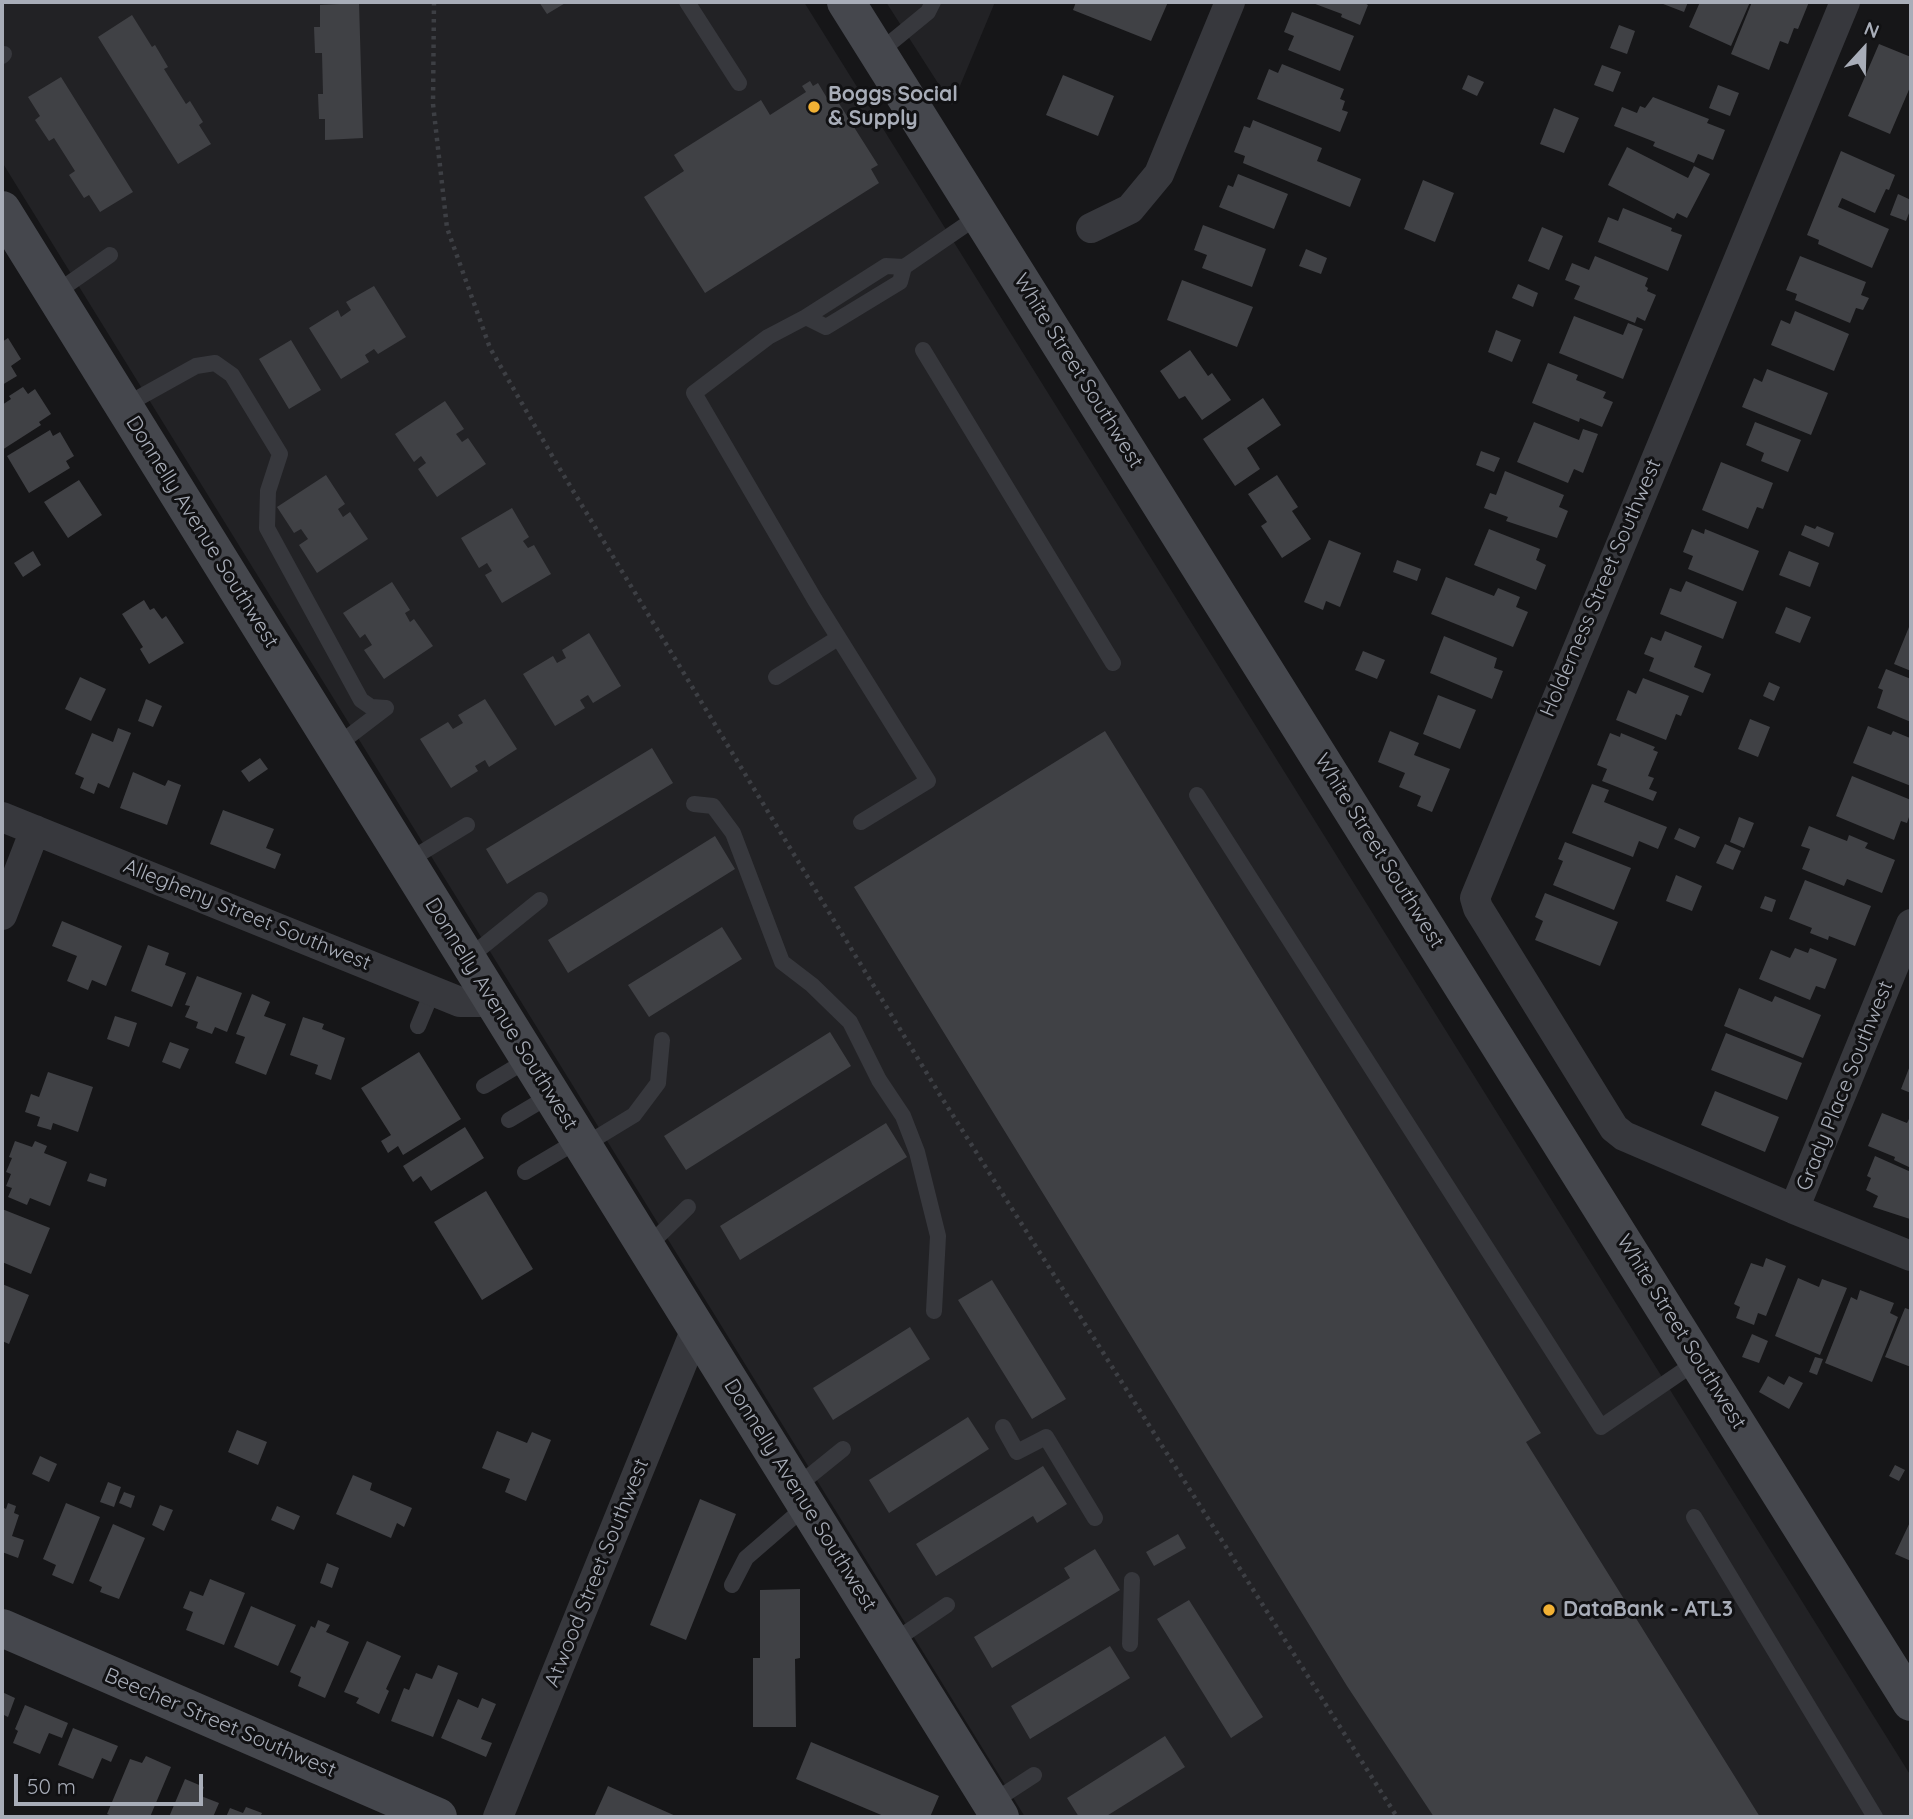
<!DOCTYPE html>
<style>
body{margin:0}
#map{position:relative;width:1913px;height:1819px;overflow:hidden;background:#161618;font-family:Quicksand,sans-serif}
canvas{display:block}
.frame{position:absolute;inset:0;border:4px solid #a8adb8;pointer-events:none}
.north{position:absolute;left:1829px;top:14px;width:70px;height:70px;-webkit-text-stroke:5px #111113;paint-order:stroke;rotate:22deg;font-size:19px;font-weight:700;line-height:28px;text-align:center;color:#a8adb8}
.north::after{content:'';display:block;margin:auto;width:24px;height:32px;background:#a8adb8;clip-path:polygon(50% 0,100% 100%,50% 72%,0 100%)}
.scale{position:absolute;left:14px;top:1774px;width:189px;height:32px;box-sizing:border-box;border:4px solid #a8adb8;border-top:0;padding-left:9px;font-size:21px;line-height:24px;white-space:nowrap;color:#a8adb8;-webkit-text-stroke:5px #111113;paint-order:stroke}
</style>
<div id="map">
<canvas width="1913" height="1819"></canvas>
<div class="frame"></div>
<div class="north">N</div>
<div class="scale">50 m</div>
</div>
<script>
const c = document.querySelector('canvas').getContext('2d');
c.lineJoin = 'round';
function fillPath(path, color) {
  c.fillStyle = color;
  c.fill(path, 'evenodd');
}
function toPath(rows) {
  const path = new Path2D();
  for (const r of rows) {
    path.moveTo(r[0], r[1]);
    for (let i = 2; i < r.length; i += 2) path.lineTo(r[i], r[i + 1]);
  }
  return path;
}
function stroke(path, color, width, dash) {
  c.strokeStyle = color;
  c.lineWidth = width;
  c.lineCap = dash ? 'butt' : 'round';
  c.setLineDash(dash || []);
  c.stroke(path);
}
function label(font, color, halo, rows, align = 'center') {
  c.font = font + ' Quicksand,sans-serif';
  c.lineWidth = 6;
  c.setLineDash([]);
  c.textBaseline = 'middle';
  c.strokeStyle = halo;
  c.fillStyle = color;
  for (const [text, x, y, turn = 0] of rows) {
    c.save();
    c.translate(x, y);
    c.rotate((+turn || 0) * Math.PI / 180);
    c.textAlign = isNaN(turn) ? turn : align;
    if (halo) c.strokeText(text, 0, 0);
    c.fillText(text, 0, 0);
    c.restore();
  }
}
const built = toPath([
 [2,2,804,2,1911,1776,1911,1817,1025,1817,2,162],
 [886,2,995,2,952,105]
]);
const building = toPath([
 [539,2,567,2,547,14],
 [1076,2,1168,2,1151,41,1073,10],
 [1310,2,1363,2,1368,5,1360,25,1341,17,1342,14],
 [1658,2,1688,2,1684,12],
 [1700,2,1750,2,1731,46,1689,27],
 [1752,2,1809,2,1798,29,1794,28,1788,44,1780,41,1769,70,1731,54],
 [359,3,363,138,325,140,325,119,319,119,318,94,323,94,322,53,315,53,314,27,320,27,320,5],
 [1292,12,1354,36,1340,71,1288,50,1294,36,1284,32],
 [132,15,152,47,155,45,168,67,164,69,186,104,190,101,203,122,199,125,211,144,178,164,98,37],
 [1619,25,1635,31,1627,54,1610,48],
 [1879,44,1911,57,1911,85,1890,134,1848,116],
 [1282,64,1344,89,1340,99,1345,101,1342,110,1348,112,1340,132,1257,99,1269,69,1278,73],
 [1602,65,1621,72,1613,92,1594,85],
 [1063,75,1114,96,1098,136,1046,115],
 [1468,75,1484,82,1477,96,1462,89],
 [61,77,133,192,100,212,89,195,84,198,69,175,75,171,54,138,49,141,35,120,40,116,28,97],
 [810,81,813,86,818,83,827,98,833,94,878,165,871,169,879,183,705,293,644,197,684,171,674,155,761,100,770,115,806,92,802,86],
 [1718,85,1739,93,1730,116,1709,108],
 [1653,97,1709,119,1707,123,1725,130,1713,160,1698,154,1694,163,1653,146,1655,142,1614,126,1622,107,1637,113,1640,106,1645,108],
 [1554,108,1579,118,1564,153,1540,144],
 [1253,120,1322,148,1317,161,1361,179,1350,207,1243,163,1245,156,1234,152,1244,126,1250,128],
 [1627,147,1688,178,1694,166,1710,174,1687,218,1677,213,1674,219,1608,185],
 [1841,151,1895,175,1889,190,1886,189,1875,213,1842,198,1838,207,1889,229,1872,268,1818,244,1819,240,1807,235],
 [1238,174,1288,194,1274,229,1219,207,1228,185,1233,187],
 [1423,180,1454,193,1435,242,1404,229],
 [1898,194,1911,200,1911,208,1906,221,1890,215],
 [1623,208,1672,228,1671,231,1682,235,1668,271,1598,242,1608,217,1618,221],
 [1203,225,1266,249,1252,287,1202,268,1207,255,1194,250],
 [1542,227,1563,236,1549,270,1528,261],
 [1306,249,1327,258,1321,274,1299,266],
 [1595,256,1648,278,1645,286,1648,288,1647,291,1656,295,1645,321,1637,317,1635,323,1574,299,1580,286,1565,280,1572,263,1589,270],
 [1800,256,1866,282,1861,295,1869,298,1863,310,1856,308,1850,323,1795,300,1797,294,1786,290],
 [1182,280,1253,307,1237,347,1167,320],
 [1518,284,1538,293,1533,307,1512,298],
 [374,286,406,337,378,354,374,349,365,355,369,362,341,379,309,328,338,310,341,317,351,310,346,302],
 [1795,311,1849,334,1834,371,1771,345,1781,320,1790,324],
 [1574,316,1623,335,1628,323,1643,329,1623,379,1559,353],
 [1496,330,1521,340,1512,362,1488,352],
 [8,338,21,359,11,366,17,376,2,385,2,342],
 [291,340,321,390,289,409,259,359],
 [1190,350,1208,376,1212,373,1231,400,1202,420,1185,396,1179,399,1160,371],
 [1548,363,1578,375,1576,380,1606,392,1603,398,1613,402,1602,427,1580,418,1579,422,1532,403],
 [1767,369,1828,393,1811,435,1742,407,1754,378,1762,382],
 [23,387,28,394,35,389,51,414,39,422,41,425,2,450,2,405,11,399,9,396],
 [1263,398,1281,425,1247,448,1260,469,1235,486,1203,439],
 [445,401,464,429,456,434,462,442,468,438,486,464,437,497,418,469,426,463,421,456,414,462,395,434],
 [1534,422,1579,440,1583,429,1598,434,1583,473,1574,469,1568,483,1517,462],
 [1755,422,1801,440,1788,472,1761,461,1764,453,1746,445],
 [50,430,53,436,60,432,74,456,66,461,70,468,29,493,7,456],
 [1481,451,1500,458,1494,472,1476,465],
 [1721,462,1773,483,1763,509,1757,507,1748,529,1702,510],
 [1505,471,1564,495,1559,507,1568,511,1557,538,1506,521,1508,517,1484,508,1490,493,1496,495],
 [326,475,345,504,338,509,343,517,350,512,368,539,317,573,299,545,308,539,301,529,294,533,277,507],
 [1277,475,1298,507,1292,511,1311,539,1282,558,1261,526,1267,522,1248,494],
 [79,480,102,515,68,538,44,502],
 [512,508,529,537,523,541,528,548,534,545,551,574,502,603,485,575,492,571,487,563,479,568,461,538],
 [1805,525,1815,529,1817,526,1834,533,1829,547,1801,535],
 [1489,529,1540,549,1536,560,1546,565,1536,590,1474,565],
 [1692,529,1704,534,1705,529,1759,551,1743,591,1688,569,1693,556,1683,552],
 [1329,540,1361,553,1340,607,1326,601,1323,610,1304,602],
 [33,551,41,565,23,577,14,563],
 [1789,551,1819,563,1810,587,1779,575],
 [1397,560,1421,569,1417,581,1393,572],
 [1446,577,1494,596,1498,588,1520,597,1516,607,1528,612,1513,647,1431,614],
 [1686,581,1737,602,1723,639,1660,614,1670,588,1681,592],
 [392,582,410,610,405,613,410,622,414,619,433,646,384,679,364,650,372,645,365,634,360,638,343,613],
 [144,600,150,610,154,608,162,619,166,616,184,643,149,664,140,649,143,647,122,614],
 [1786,607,1811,617,1800,643,1775,633],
 [1909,627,1911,628,1911,671,1894,664],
 [1665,631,1702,646,1694,667,1711,674,1703,693,1649,671,1654,658,1644,654,1651,637,1661,641],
 [589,633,621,686,593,703,588,695,580,700,585,708,555,726,523,674,553,656,557,663,566,658,562,650],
 [1444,636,1497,658,1494,668,1503,671,1492,699,1430,673],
 [1363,651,1385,660,1377,679,1355,670],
 [1886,669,1911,679,1911,722,1877,708,1883,690,1878,688],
 [80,677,106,689,91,721,65,709],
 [1643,678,1689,696,1681,716,1676,714,1666,740,1616,720,1628,690,1636,694],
 [1769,682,1780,687,1774,701,1763,696],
 [1438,695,1476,710,1460,749,1423,734],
 [146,699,162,706,153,727,138,721],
 [485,699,517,749,489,767,485,760,475,766,478,771,451,788,420,739,448,722,453,729,463,723,458,715],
 [1750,719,1770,727,1758,757,1738,749],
 [1868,726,1891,735,1893,731,1910,738,1911,786,1853,763],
 [118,728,131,733,109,788,98,783,94,794,80,788,84,778,75,774,92,733,113,742],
 [1105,731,1541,1433,1526,1442,1760,1817,1434,1817,1347,1686,854,887],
 [1390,731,1419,743,1414,755,1450,769,1432,812,1417,806,1421,796,1399,787,1405,773,1378,762],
 [1610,733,1620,737,1621,733,1655,747,1653,750,1658,752,1648,776,1654,778,1649,789,1657,792,1653,801,1602,781,1607,769,1597,765],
 [652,748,673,783,507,884,486,849],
 [260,758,268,769,249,782,241,771],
 [133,772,165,786,168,780,181,785,167,825,120,808],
 [1852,776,1911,800,1911,811,1907,823,1901,821,1894,840,1836,816],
 [1592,784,1609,790,1604,802,1667,827,1658,849,1639,841,1633,857,1572,833],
 [223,810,274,829,266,848,281,854,275,869,210,844],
 [1739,817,1754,823,1744,848,1730,842],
 [1809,826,1847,841,1849,835,1868,843,1865,848,1895,860,1882,893,1847,879,1844,886,1802,869,1810,849,1801,846],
 [1679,828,1700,837,1695,848,1674,839],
 [715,836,735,869,568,973,548,940],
 [1565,842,1631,868,1614,910,1553,885,1563,861,1558,859],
 [1725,844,1741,851,1733,870,1716,863],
 [1676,875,1702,886,1692,911,1666,901],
 [1805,880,1871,906,1855,946,1829,936,1828,940,1810,933,1812,928,1789,919],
 [1545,893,1618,922,1600,966,1535,940,1543,921,1535,917],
 [1765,896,1776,900,1772,912,1760,908],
 [62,921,122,946,106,986,92,980,88,990,67,981,77,956,52,946],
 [722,927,742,959,649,1017,628,985],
 [148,945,169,953,165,965,186,973,172,1007,131,991],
 [1795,948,1808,953,1810,948,1837,959,1825,989,1816,986,1810,1000,1759,979,1771,950,1790,958],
 [197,976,242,993,227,1032,215,1027,212,1034,196,1028,198,1022,185,1017,190,1006,185,1005],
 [1739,988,1772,1002,1775,996,1821,1015,1803,1058,1724,1026],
 [252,994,270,1002,264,1016,286,1024,266,1075,235,1063,245,1037,236,1034],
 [115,1016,137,1023,129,1047,107,1039],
 [303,1017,324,1024,322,1029,345,1038,331,1080,315,1074,318,1065,290,1055],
 [830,1032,851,1066,686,1170,664,1136],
 [1726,1033,1802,1063,1787,1100,1711,1070],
 [170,1042,189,1049,180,1069,162,1062],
 [419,1052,461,1119,403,1155,398,1146,388,1153,381,1141,391,1135,361,1088],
 [1911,1063,1911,1093,1901,1089],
 [48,1072,93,1087,78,1132,53,1123,51,1130,37,1126,40,1117,25,1112,31,1094,39,1097],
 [1715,1091,1779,1117,1765,1152,1701,1125],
 [1882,1113,1907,1123,1909,1119,1911,1120,1911,1168,1894,1160,1895,1157,1868,1146],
 [886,1123,907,1157,740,1260,720,1226],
 [465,1127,484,1158,431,1191,421,1176,413,1182,403,1166],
 [15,1141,32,1147,35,1141,47,1146,44,1153,67,1162,50,1206,30,1198,27,1205,8,1197,12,1188,6,1186,11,1174,6,1172,12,1158,9,1157],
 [1875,1156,1911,1172,1910,1219,1873,1207,1878,1196,1866,1190,1871,1178,1867,1176],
 [90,1173,107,1179,105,1187,87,1181],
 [486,1191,533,1269,482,1300,434,1222],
 [2,1209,50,1228,31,1274,2,1262],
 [1766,1258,1786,1266,1766,1316,1758,1313,1754,1325,1736,1318,1740,1307,1734,1304,1751,1263,1763,1267],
 [1798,1278,1819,1287,1822,1279,1847,1288,1820,1355,1775,1336],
 [992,1280,1066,1399,1032,1419,958,1300],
 [2,1284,29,1295,9,1344,2,1341],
 [1860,1290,1894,1303,1890,1313,1898,1317,1872,1382,1825,1363,1851,1297,1857,1300],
 [1905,1308,1911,1310,1911,1367,1885,1357],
 [910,1327,930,1359,833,1420,813,1388],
 [1752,1334,1768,1341,1759,1363,1742,1357],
 [1815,1357,1823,1359,1817,1375,1809,1372],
 [1768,1376,1784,1385,1789,1376,1803,1383,1789,1409,1759,1392],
 [968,1417,989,1449,889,1513,869,1480],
 [237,1430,267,1442,258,1465,228,1452],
 [497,1431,527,1443,532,1432,551,1440,526,1501,505,1492,510,1479,482,1468],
 [40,1456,57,1464,49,1482,32,1474],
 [1895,1465,1905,1470,1899,1481,1889,1476],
 [1043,1466,1067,1504,1037,1523,1033,1516,936,1576,916,1544],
 [353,1475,372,1483,370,1490,412,1508,404,1527,397,1523,391,1538,336,1514],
 [108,1482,121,1487,114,1507,100,1502],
 [124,1492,135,1496,131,1508,119,1503],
 [700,1499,736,1514,686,1640,650,1625],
 [8,1503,16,1506,14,1513,19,1515,12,1536,24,1540,18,1558,2,1552,2,1507,6,1509],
 [66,1503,100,1517,73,1584,52,1575,56,1565,43,1559],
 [160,1505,173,1510,164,1531,152,1525],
 [277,1506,300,1516,294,1530,271,1520],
 [1911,1520,1911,1561,1895,1554],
 [113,1524,145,1538,119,1599,100,1592,102,1587,89,1581],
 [1178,1534,1186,1548,1154,1566,1146,1552],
 [1095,1549,1120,1590,992,1668,974,1637,1070,1578,1064,1568],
 [327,1563,339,1568,332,1588,320,1583],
 [210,1579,245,1593,224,1645,186,1630,193,1612,183,1608,190,1591,203,1596],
 [800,1589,800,1658,795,1659,796,1727,753,1727,753,1658,760,1658,760,1590],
 [1189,1600,1263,1717,1231,1738,1157,1619],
 [251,1606,296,1625,278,1666,234,1647],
 [318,1620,330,1625,326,1632,349,1642,325,1698,298,1686,301,1677,290,1672,311,1626,315,1628],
 [367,1641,401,1656,386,1689,389,1691,379,1714,356,1703,359,1698,344,1692],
 [1110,1646,1130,1678,1030,1739,1011,1706],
 [438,1665,458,1673,433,1737,391,1721,404,1688,409,1690,416,1673,432,1679],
 [2,1692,15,1698,8,1717,2,1714],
 [482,1698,496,1704,481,1739,492,1743,486,1757,441,1738,458,1699,478,1708],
 [25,1705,68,1723,62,1738,49,1733,40,1754,13,1743,18,1731,15,1729],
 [73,1728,118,1746,111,1762,102,1758,93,1779,58,1765],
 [1165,1736,1185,1767,1105,1817,1079,1817,1067,1798],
 [811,1742,939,1796,930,1817,886,1817,796,1779],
 [146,1756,171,1767,150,1817,114,1817,107,1814,130,1759,142,1763],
 [185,1779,204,1787,201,1796,219,1803,213,1817,169,1817],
 [608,1786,678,1817,594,1817],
 [246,1807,262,1813,260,1817,226,1817,230,1808,243,1813]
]);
const path = toPath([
 [434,2,433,104,447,228,490,348,558,466,940,1095,1397,1817]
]);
const lane = toPath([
 [687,2,739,83],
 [878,53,928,12,933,2],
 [2,56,4,54],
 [54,294,110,255],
 [806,317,826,327,900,282,904,267],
 [923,350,1113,663],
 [124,406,196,366,215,363,232,375,280,454,268,491,267,528,361,700,371,707,386,708],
 [776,677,838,638],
 [335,747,386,708],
 [1197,795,1601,1427,1699,1360],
 [694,804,713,806,733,833,782,962,812,985,850,1022,879,1080,903,1116,917,1152,938,1236,934,1311],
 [861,822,928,781,815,600,694,393,768,337,806,317,886,266,904,267,980,215],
 [406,862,467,825],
 [467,959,540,900],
 [418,1026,433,990],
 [484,1086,529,1059],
 [509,1120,551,1095],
 [583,1146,634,1115,658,1083,662,1040],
 [525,1172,579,1140],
 [646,1248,688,1207],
 [1003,1427,1017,1452,1046,1437,1095,1518],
 [796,1487,843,1449],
 [1694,1517,1875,1817],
 [732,1585,746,1558,806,1506],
 [891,1643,947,1605],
 [1130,1644,1132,1580],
 [991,1803,1034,1775]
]);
const street = toPath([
 [1845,2,1475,898,1478,908,1614,1128,1624,1136,1794,1209,1911,1256],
 [1091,228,1130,209,1159,174,1230,2],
 [2,817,460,1002,493,1002],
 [2,915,35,830],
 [1794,1209,1911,924],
 [498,1817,696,1329]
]);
const secondary = toPath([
 [846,2,1911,1702],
 [2,210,1000,1817],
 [2,1628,438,1817]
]);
const markers = [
 [814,107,7,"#f2b134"],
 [1549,1610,7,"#f2b134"]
];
const poiNames = [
 ["Boggs Social",828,95],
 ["& Supply",828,119],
 ["DataBank - ATL3",1563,1610]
];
const streetNames = [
 ["White Street Southwest",1078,371,58],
 ["Donnelly Avenue Southwest",202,532,58],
 ["Holderness Street Southwest",1601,588,-67],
 ["White Street Southwest",1379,851,58],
 ["Allegheny Street Southwest",247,915,22],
 ["Donnelly Avenue Southwest",501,1014,58],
 ["Grady Place Southwest",1845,1086,-68],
 ["White Street Southwest",1681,1332,58],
 ["Donnelly Avenue Southwest",800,1495,58],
 ["Atwood Street Southwest",597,1573,-68],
 ["Beecher Street Southwest",220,1723,23]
];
fillPath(built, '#222225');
fillPath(building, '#404145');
stroke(path, '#3d3f44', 4.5, [3.5, 5]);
stroke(lane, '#37383d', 16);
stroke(street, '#37383d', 30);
stroke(secondary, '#45474d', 38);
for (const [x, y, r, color] of markers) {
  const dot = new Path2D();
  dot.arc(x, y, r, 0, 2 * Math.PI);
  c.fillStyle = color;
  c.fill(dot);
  stroke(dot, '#111113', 2.5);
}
label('bold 21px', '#a8adb8', '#111113', poiNames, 'left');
label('21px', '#a8adb8', '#111113', streetNames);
</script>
